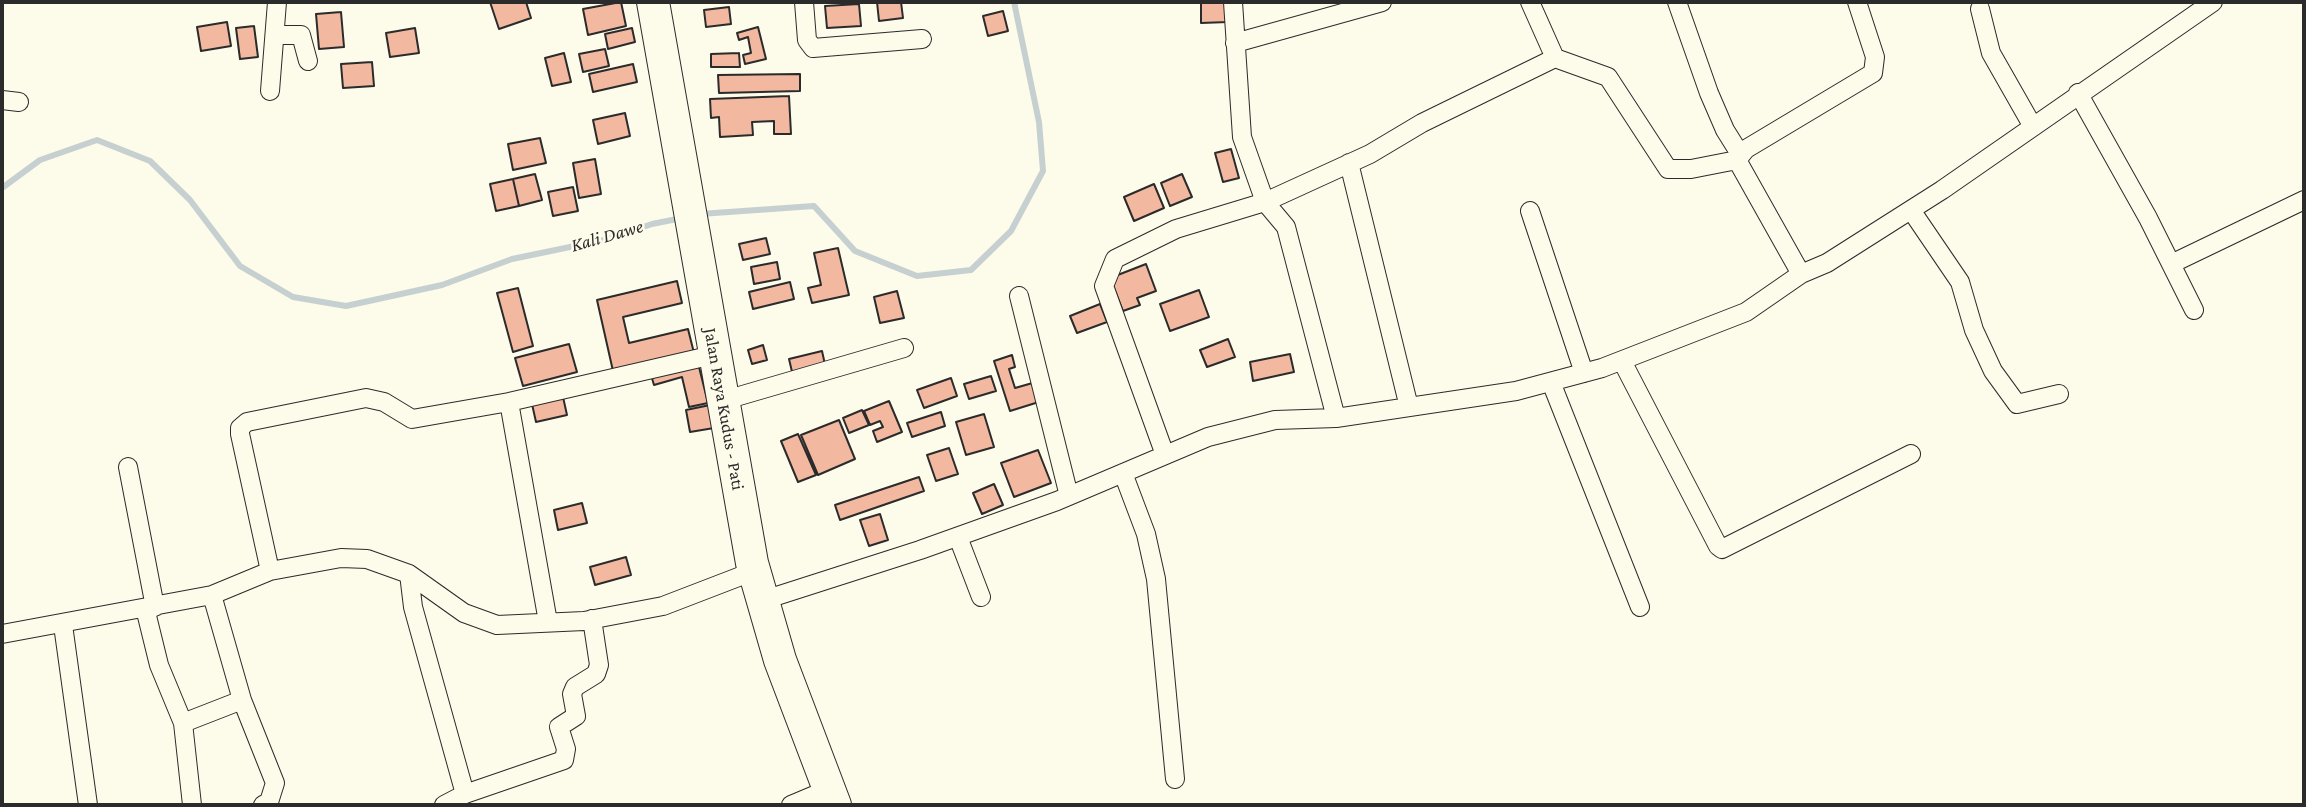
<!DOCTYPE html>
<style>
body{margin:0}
#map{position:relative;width:2306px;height:807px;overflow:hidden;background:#fdfbea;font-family:"Crimson Pro",serif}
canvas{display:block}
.frame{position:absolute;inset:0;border:4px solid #2b2b2b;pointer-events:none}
</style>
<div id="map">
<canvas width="2306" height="807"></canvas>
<div class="frame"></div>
</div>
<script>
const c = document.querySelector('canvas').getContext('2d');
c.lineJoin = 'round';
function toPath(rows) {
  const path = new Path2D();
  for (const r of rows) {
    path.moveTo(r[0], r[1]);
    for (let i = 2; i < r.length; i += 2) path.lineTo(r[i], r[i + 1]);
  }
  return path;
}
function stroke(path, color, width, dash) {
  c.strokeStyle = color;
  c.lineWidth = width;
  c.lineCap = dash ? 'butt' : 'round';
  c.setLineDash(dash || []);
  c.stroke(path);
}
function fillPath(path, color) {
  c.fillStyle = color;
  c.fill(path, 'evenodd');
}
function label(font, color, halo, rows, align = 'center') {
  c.font = font + ' "Crimson Pro",serif';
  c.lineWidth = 5;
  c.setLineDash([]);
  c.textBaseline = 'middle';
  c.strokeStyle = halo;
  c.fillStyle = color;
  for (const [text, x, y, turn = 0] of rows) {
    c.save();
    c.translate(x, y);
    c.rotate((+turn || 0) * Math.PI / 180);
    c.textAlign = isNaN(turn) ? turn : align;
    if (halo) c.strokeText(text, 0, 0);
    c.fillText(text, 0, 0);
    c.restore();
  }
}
const stream = toPath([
 [2,188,40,160,97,140,150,161,190,200,240,266,293,297,346,306,442,285,512,259,604,240,652,224,682,218],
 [700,214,814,206,855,251,917,276,971,270,1011,231,1043,171,1039,122,1014,2]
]);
const building = toPath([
 [490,2,526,2,531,18,499,29,490,2],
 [621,2,626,26,588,35,583,9,621,2],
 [877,2,901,2,903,18,879,21,877,2],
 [1201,2,1227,2,1228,22,1201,23,1201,2],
 [859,4,861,26,827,28,825,6,859,4],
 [729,7,731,24,706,27,704,10,729,7],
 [1003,11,1008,31,988,36,983,16,1003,11],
 [341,12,344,47,319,49,316,14,341,12],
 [227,22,231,46,201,51,197,27,227,22],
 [254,26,258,57,240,59,236,28,254,26],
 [758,27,766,59,745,64,743,55,751,53,748,37,739,40,737,33,758,27],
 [415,28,419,53,390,57,386,33,415,28],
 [632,28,635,42,608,49,605,34,632,28],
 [605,49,609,66,583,72,579,54,605,49],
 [564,53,571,82,552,86,545,58,564,53],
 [739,53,740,67,711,67,711,54,739,53],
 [372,62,374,86,343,88,341,64,372,62],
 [633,64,637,82,593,92,589,74,633,64],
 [800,74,800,91,719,93,718,75,800,74],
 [789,96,791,134,774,134,774,121,752,122,753,135,720,137,719,117,711,118,710,99,789,96],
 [625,113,630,136,598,144,593,120,625,113],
 [540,138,546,163,513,170,508,144,540,138],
 [1231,149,1239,178,1223,182,1215,153,1231,149],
 [595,159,601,194,579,198,573,163,595,159],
 [535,174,542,200,519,206,513,179,535,174],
 [1182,174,1192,197,1170,206,1161,183,1182,174],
 [513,179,519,206,496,211,490,184,513,179],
 [1154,184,1164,208,1134,221,1124,197,1154,184],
 [573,187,578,211,553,216,548,192,573,187],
 [766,238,770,254,743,260,739,244,766,238],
 [838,248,849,295,812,303,808,288,821,285,814,253,838,248],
 [777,262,780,279,754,284,751,267,777,262],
 [1146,264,1156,291,1137,298,1140,305,1123,311,1110,278,1146,264],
 [677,281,682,303,623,317,629,343,688,329,694,353,613,371,597,300,677,281],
 [790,282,794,299,753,309,749,292,790,282],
 [518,288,533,346,513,352,497,293,518,288],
 [1199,290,1209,317,1170,331,1160,304,1199,290],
 [897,291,904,318,880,323,874,297,897,291],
 [1100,304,1107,322,1077,333,1070,316,1100,304],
 [1228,339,1235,357,1207,367,1200,350,1228,339],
 [569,344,577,372,523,386,515,358,569,344],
 [763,345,767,360,752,364,748,350,763,345],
 [822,351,826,369,793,376,789,359,822,351],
 [1290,354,1294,372,1253,381,1250,362,1290,354],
 [1012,355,1015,367,1009,369,1015,388,1036,382,1042,401,1010,411,994,361,1012,355],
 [698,363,708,403,689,407,682,377,654,385,651,375,698,363],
 [991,376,996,391,969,399,964,384,991,376],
 [951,378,957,396,924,408,917,390,951,378],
 [563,397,567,415,536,422,532,404,563,397],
 [889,401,902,432,877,442,873,431,883,427,880,421,870,425,864,411,889,401],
 [710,405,714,428,690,432,686,410,710,405],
 [862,410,869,425,849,433,843,418,862,410],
 [941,412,945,426,912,437,907,423,941,412],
 [984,414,994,447,966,455,956,422,984,414],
 [839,420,855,459,818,475,801,435,839,420],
 [798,434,816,475,798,482,781,441,798,434],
 [949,448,958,474,936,481,927,455,949,448],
 [1038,450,1051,483,1014,497,1001,463,1038,450],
 [919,477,924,491,840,520,835,505,919,477],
 [994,484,1003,505,982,514,973,493,994,484],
 [582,503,587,523,558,530,554,510,582,503],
 [880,514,888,540,869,546,860,520,880,514],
 [626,557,631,575,595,585,590,567,626,557]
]);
const street = toPath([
 [804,2,807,40,813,48,922,39],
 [1677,2,1709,93,1725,130,1740,154],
 [1980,9,1991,53,2032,125],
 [276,35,301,35,308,61],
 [1235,43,1382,2],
 [1555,58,1608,77,1668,169,1691,169,1737,160],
 [270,91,277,2],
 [2078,93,2148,218,2194,310],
 [2,100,19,102],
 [1349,163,1409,407],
 [1911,210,1960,282,1974,330,1993,371,2017,404,2059,394],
 [1530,211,1584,373],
 [2171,264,2304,200],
 [1801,274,1737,160,1746,149,1873,73,1875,57,1857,2],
 [1019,296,1069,496],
 [1622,361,1718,546,1722,549,1911,454],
 [1551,382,1640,607],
 [722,401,904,348],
 [509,402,548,622],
 [1336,418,1286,227,1265,202,1370,154,1422,123,1555,58,1530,2],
 [1165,455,1104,286,1115,259,1176,229,1265,202,1242,137,1233,2],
 [128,467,155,607],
 [1123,473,1146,534,1156,579,1175,779],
 [958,537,981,597],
 [270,571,240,434,240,428,247,422,366,398,384,402,412,419,509,402,713,355],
 [409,574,413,607,465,794,444,805],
 [212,595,242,700,275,783,269,802,263,805],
 [764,600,920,550,1057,501,1208,437,1275,420,1336,418,1516,391,1602,368,1746,312,1801,274,1827,263,1942,190,2213,2],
 [145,608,159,665,183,723],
 [63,625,88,805],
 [2,634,212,595,270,571,341,558,367,559,409,574,464,613,497,625,584,621,663,606,754,571],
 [465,794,564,760,566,749,559,727,576,716,572,694,575,687,596,674,599,665,592,619],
 [192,805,183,723,242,700],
 [791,805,829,789]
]);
const highway = toPath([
 [653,2,752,563,780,660,835,805]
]);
const streetNames = [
 ["Jalan Raya Kudus - Pati",724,409,80]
];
const waterNames = [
 ["Kali Dawe",607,236,-16]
];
stroke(stream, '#c7d0d0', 6);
fillPath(building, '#f2b8a0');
stroke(building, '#2b2b2b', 2);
stroke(street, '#2b2b2b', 20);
stroke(highway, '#2b2b2b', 34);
stroke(street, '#fdfbea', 18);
stroke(highway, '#fdfbea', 32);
label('18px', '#2b2b2b', '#fdfbea', streetNames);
label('italic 19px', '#2b2b2b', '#fdfbea', waterNames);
</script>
